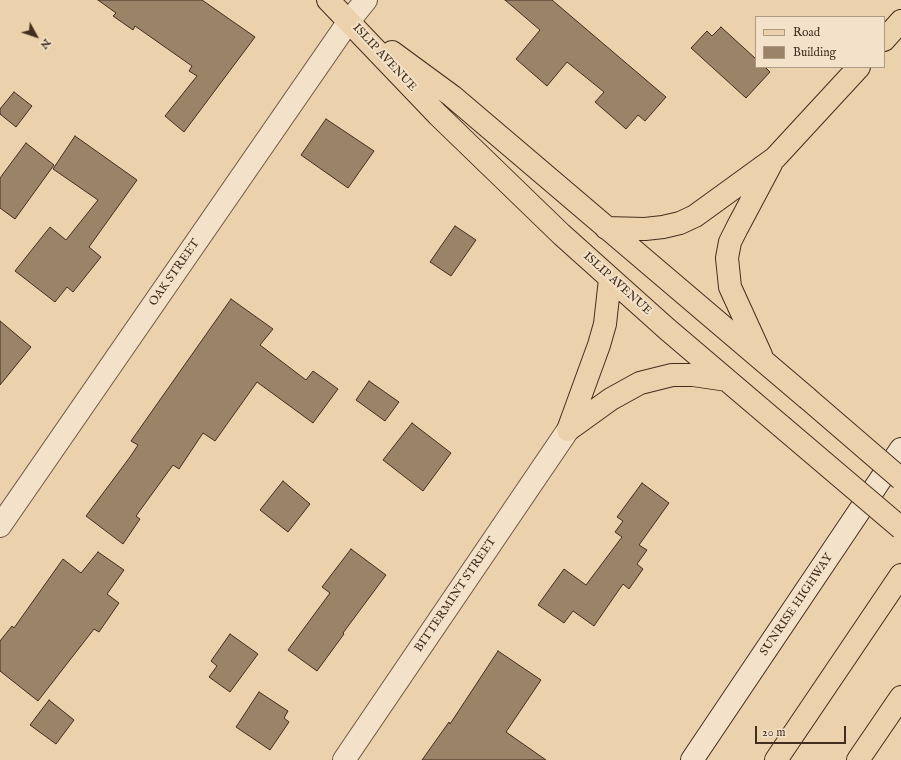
<!DOCTYPE html>
<style>
body{margin:0}
#map{position:relative;width:901px;height:760px;overflow:hidden;background:#ecd2ac;font-family:"IM FELL English",serif}
canvas{display:block}
.legend{position:absolute;left:755px;top:16px;width:130px;height:52px;box-sizing:border-box;background:#f3e2c9;border:1px solid #ad9a85;margin:0;padding:5px 7px;list-style:none;font-size:12px;color:#432d1f}
.legend li{display:flex;align-items:center;gap:8px;height:20px}
.legend b{width:20px;border:1px solid #ad9a85}
.north{position:absolute;left:16px;top:16px;width:40px;height:40px;-webkit-text-stroke:3px #f3e2c9;paint-order:stroke;rotate:130deg;font-size:11px;font-weight:700;line-height:16px;text-align:center;color:#432d1f}
.north::after{content:'';display:block;margin:auto;width:14px;height:18px;background:#432d1f;clip-path:polygon(50% 0,100% 100%,50% 72%,0 100%)}
.scale{position:absolute;left:755px;top:726px;width:91px;height:18px;box-sizing:border-box;border:2px solid #432d1f;border-top:0;padding-left:5px;font-size:12px;line-height:14px;white-space:nowrap;color:#432d1f;-webkit-text-stroke:3px #f3e2c9;paint-order:stroke}
</style>
<div id="map">
<canvas width="901" height="760"></canvas>
<ul class="legend">
<li><b style="height:5px;background:#ecd2ac"></b>Road</li>
<li><b style="height:11px;background:#9b8368"></b>Building</li>
</ul>
<div class="north">N</div>
<div class="scale">20 m</div>
</div>
<script>
const c = document.querySelector('canvas').getContext('2d');
c.lineJoin = 'round';
function fillPath(path, color) {
  c.fillStyle = color;
  c.fill(path, 'evenodd');
}
function toPath(rows) {
  const path = new Path2D();
  for (const r of rows) {
    path.moveTo(r[0], r[1]);
    for (let i = 2; i < r.length; i += 2) path.lineTo(r[i], r[i + 1]);
  }
  return path;
}
function stroke(path, color, width, dash) {
  c.strokeStyle = color;
  c.lineWidth = width;
  c.lineCap = dash ? 'butt' : 'round';
  c.setLineDash(dash || []);
  c.stroke(path);
}
function label(font, color, halo, rows, align = 'center') {
  c.font = font + ' "IM FELL English",serif';
  c.lineWidth = 4;
  c.setLineDash([]);
  c.textBaseline = 'middle';
  c.strokeStyle = halo;
  c.fillStyle = color;
  for (const [text, x, y, turn = 0] of rows) {
    c.save();
    c.translate(x, y);
    c.rotate((+turn || 0) * Math.PI / 180);
    c.textAlign = isNaN(turn) ? turn : align;
    if (halo) c.strokeText(text, 0, 0);
    c.fillText(text, 0, 0);
    c.restore();
  }
}
const building = toPath([
 [98,0,202,0,255,37,184,132,165,116,197,76,189,71,192,66,135,26,133,30,113,16,116,13,98,0],
 [505,0,552,0,666,97,645,121,638,115,626,129,595,102,604,92,567,62,547,86,516,59,540,30,505,0],
 [721,27,756,59,756,67,765,67,770,72,746,98,691,48,707,31,712,36,721,27],
 [14,92,32,106,16,127,0,114,0,109,14,92],
 [326,119,374,151,348,188,301,155,326,119],
 [75,136,137,180,89,247,101,257,73,292,67,287,55,302,15,271,50,227,66,240,98,200,53,169,75,136],
 [26,143,54,165,15,219,0,208,0,178,26,143],
 [455,226,476,240,451,276,430,262,455,226],
 [231,299,273,329,260,345,306,380,313,371,338,389,313,423,257,382,215,441,203,433,179,469,173,465,136,516,140,519,123,544,86,516,130,457,138,445,131,441,231,299],
 [0,321,31,347,0,385,0,321],
 [369,381,399,402,385,421,356,400,369,381],
 [412,423,451,453,423,491,383,460,412,423],
 [283,481,310,504,288,532,260,510,283,481],
 [642,483,669,503,639,545,647,550,637,564,643,569,629,589,623,584,594,626,573,611,564,623,538,605,564,569,586,585,622,537,615,532,623,521,617,517,642,483],
 [351,549,386,575,343,633,344,634,317,671,288,650,330,593,322,587,351,549],
 [98,552,124,570,107,594,119,603,99,632,94,629,38,701,0,671,0,641,12,626,14,628,63,559,81,573,98,552],
 [230,634,258,654,230,692,209,677,217,666,211,661,230,634],
 [498,651,541,680,506,732,546,760,422,760,449,722,450,724,498,651],
 [259,692,288,711,284,718,289,722,270,750,236,727,259,692],
 [49,700,74,720,56,744,30,725,49,700]
]);
const minor = toPath([
 [0,526,349,21,366,0]
]);
const tertiary = toPath([
 [344,760,568,430]
]);
const secondary = toPath([
 [692,760,901,449]
]);
const primary = toPath([
 [328,0,438,115,561,234,667,329,781,426],
 [884,40,901,21],
 [392,52,452,96,807,398],
 [606,228,645,229,663,227,680,223,695,216,775,158,859,67],
 [761,355,730,287,727,258,730,242,737,228,771,164],
 [568,430,611,399,640,383,672,375,693,375,727,380],
 [568,430,599,345,605,324,610,279]
]);
const motorway = toPath([
 [776,760,901,575],
 [858,760,901,697]
]);
const primaryBridge = toPath([
 [807,398,901,479],
 [781,426,901,528]
]);
const streetNames = [
 ["ISLIP AVENUE",384,58,47],
 ["OAK STREET",175,273,-55],
 ["ISLIP AVENUE",617,284,42],
 ["BITTERMINT STREET",456,595,-56],
 ["SUNRISE HIGHWAY",797,605,-56]
];
fillPath(building, '#9b8368');
stroke(building, '#432d1f', 1);
stroke(minor, '#6d5642', 24);
stroke(tertiary, '#6d5642', 24);
stroke(secondary, '#432d1f', 24);
stroke(primary, '#432d1f', 24);
stroke(motorway, '#432d1f', 24);
stroke(minor, '#f3e2c9', 22);
stroke(tertiary, '#f3e2c9', 22);
stroke(secondary, '#f3e2c9', 22);
stroke(primary, '#ecd2ac', 22);
stroke(motorway, '#ecd2ac', 22);
stroke(primaryBridge, '#432d1f', 24, []);
stroke(primaryBridge, '#ecd2ac', 22);
label('12px', '#432d1f', '#f3e2c9', streetNames);
</script>
